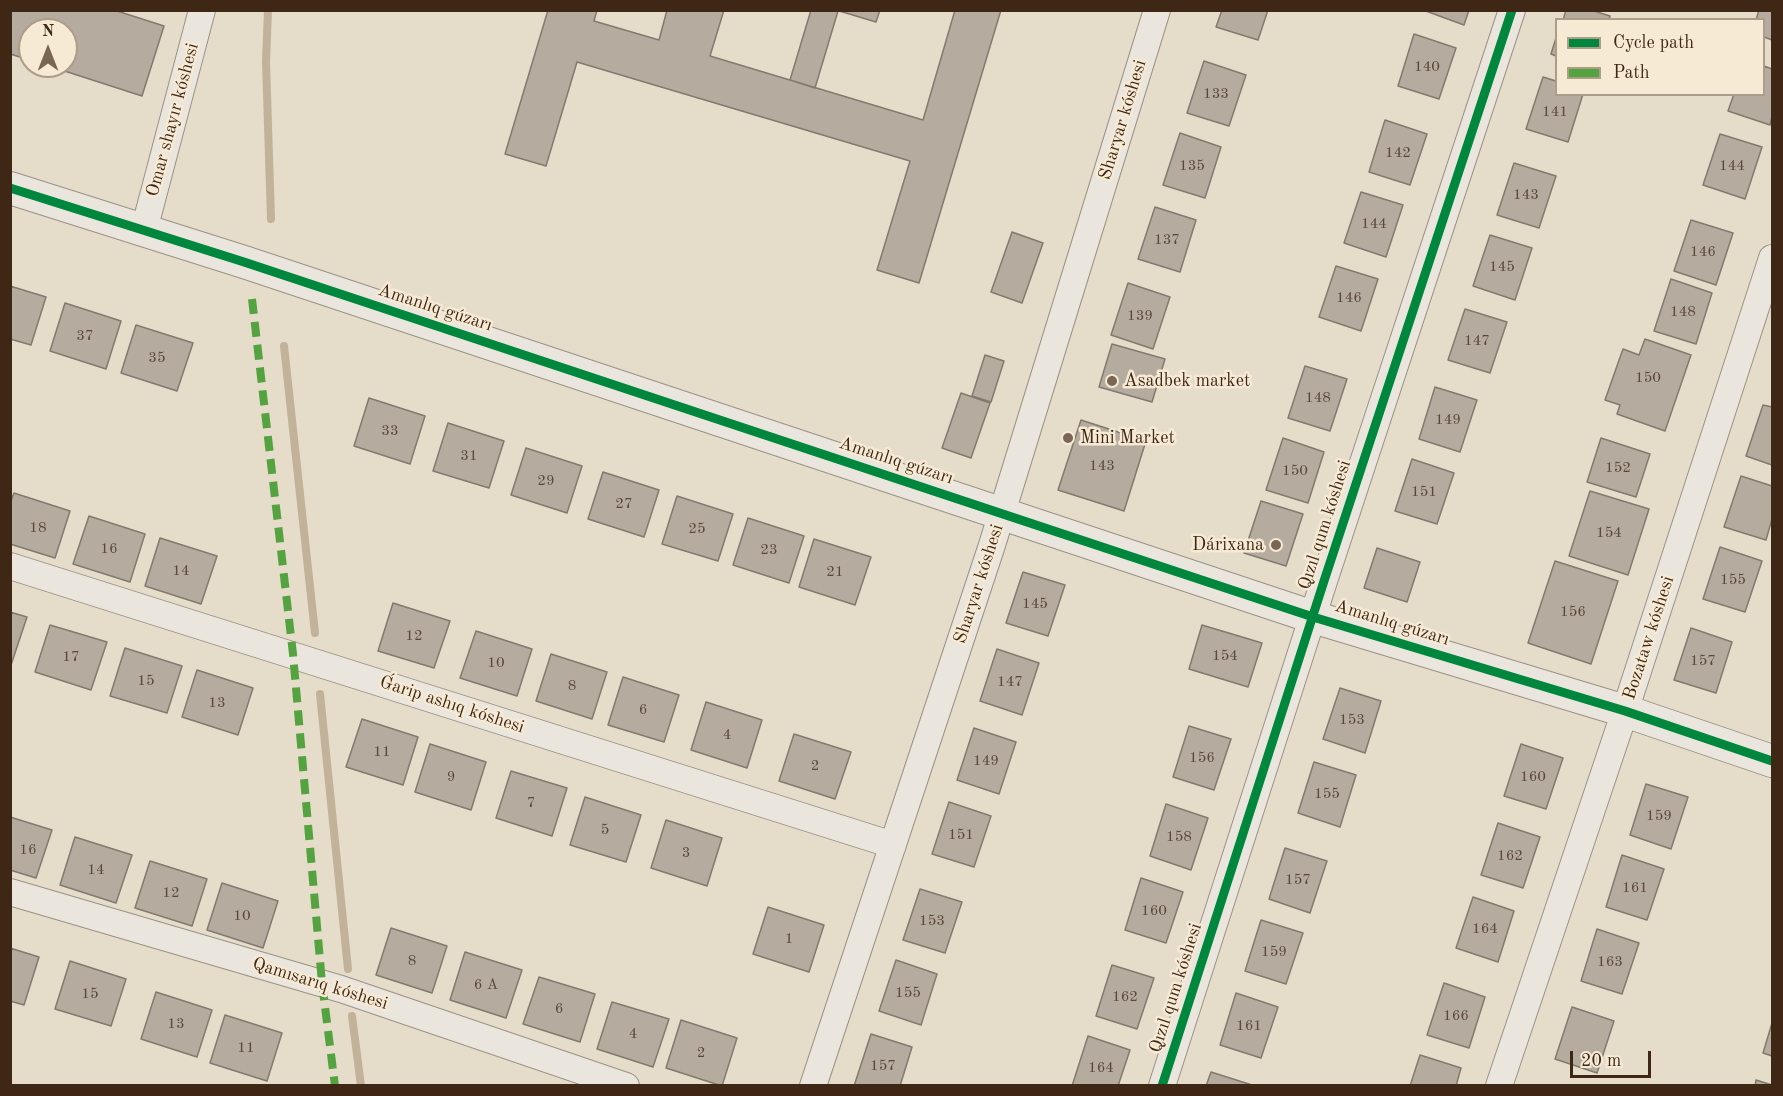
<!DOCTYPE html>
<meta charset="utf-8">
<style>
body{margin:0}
#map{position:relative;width:1783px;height:1096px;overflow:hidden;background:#e5dcca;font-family:"Old Standard TT",serif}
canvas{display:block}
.frame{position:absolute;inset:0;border:12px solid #3f2715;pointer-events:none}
.legend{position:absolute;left:1555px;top:18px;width:210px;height:78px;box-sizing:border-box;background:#f6ead5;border:2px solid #ad9c88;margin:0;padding:8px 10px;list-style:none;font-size:18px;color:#3f2715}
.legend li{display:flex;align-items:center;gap:12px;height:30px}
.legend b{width:30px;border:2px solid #ad9c88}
.north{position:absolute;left:18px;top:18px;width:60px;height:60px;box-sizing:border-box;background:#f6ead5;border:2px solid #ad9c88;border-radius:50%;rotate:0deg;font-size:16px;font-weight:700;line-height:24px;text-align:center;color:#3f2715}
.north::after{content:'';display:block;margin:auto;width:21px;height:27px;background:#796654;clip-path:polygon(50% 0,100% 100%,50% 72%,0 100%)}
.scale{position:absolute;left:1570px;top:1051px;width:81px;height:27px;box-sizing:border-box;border:3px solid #3f2715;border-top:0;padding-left:8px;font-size:18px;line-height:21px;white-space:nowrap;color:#3f2715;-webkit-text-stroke:4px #f6ead5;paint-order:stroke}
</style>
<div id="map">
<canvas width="1783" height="1096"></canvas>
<div class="frame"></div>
<ul class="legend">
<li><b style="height:8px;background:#00873e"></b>Cycle path</li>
<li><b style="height:8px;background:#54a340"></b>Path</li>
</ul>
<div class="north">N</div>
<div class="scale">20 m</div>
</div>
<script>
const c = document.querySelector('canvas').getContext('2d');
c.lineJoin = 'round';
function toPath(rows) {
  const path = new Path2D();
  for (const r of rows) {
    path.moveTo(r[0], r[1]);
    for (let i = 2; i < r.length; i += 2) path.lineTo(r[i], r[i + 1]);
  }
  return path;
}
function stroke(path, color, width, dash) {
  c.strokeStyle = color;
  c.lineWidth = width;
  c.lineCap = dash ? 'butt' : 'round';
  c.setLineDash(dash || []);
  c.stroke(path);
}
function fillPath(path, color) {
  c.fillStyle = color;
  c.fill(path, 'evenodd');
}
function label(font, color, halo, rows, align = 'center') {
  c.font = font + ' "Old Standard TT",serif';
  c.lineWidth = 5;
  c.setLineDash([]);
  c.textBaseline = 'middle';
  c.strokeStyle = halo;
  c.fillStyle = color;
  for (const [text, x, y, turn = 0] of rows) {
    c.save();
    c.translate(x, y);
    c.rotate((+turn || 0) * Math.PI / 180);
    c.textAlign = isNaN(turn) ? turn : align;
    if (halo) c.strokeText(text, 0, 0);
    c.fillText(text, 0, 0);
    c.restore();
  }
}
const stream = toPath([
 [268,10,266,62,271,219],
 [284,346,315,633],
 [320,694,348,969],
 [352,1016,361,1086]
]);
const building = toPath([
 [10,10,114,10,164,26,142,96,49,66,66,66,66,30,30,30,30,60,10,54,10,10],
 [548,10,597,10,594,21,659,40,667,10,724,10,710,56,923,120,955,10,1001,10,919,283,877,270,910,161,577,62,546,166,505,154,548,10],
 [811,10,838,11,815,88,790,80,811,10],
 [836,10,880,10,876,22,836,10],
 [1222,10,1268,10,1258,40,1216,27,1222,10],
 [1423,10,1469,10,1464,25,1423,10],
 [1566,10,1591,10,1610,16,1609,20,1563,20,1566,10],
 [1759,10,1772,10,1772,40,1764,37,1764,20,1756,20,1759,10],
 [1414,34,1456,48,1439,99,1398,86,1414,34],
 [1556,38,1556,56,1551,54,1556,38],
 [1204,61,1246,75,1229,126,1187,113,1204,61],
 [1764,66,1772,69,1772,117,1770,125,1728,111,1734,94,1764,94,1764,66],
 [1543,77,1556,81,1556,94,1583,94,1568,142,1526,129,1543,77],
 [1385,120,1427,134,1410,185,1369,172,1385,120],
 [1180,133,1221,147,1205,198,1163,185,1180,133],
 [1720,134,1762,147,1745,199,1703,185,1720,134],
 [1514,163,1556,176,1539,228,1497,215,1514,163],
 [1361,192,1403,205,1386,257,1344,243,1361,192],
 [1155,207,1196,220,1180,272,1138,259,1155,207],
 [1691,220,1733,233,1716,285,1674,271,1691,220],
 [1012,232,1043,243,1022,303,991,292,1012,232],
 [1490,235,1532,248,1515,300,1473,286,1490,235],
 [1336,266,1378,279,1361,331,1319,317,1336,266],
 [1671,279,1712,293,1696,344,1654,331,1671,279],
 [1128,283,1170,297,1153,349,1111,335,1128,283],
 [10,286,46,297,31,345,10,339,10,286],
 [65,303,121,321,106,369,50,351,65,303],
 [1465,309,1507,322,1490,373,1448,360,1465,309],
 [136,325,193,343,177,391,121,373,136,325],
 [1645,339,1691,355,1665,431,1617,414,1620,405,1605,400,1623,349,1639,355,1645,339],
 [1112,344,1165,359,1152,402,1099,387,1112,344],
 [985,355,1004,361,991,402,972,396,985,355],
 [1305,366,1347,379,1330,431,1288,418,1305,366],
 [1435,387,1477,400,1460,452,1419,439,1435,387],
 [961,393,990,403,971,458,942,448,961,393],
 [369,398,425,416,410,464,354,446,369,398],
 [1763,405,1772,407,1772,465,1746,456,1763,405],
 [1081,420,1146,441,1124,511,1058,490,1081,420],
 [448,423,504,441,489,488,433,471,448,423],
 [1283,438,1324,452,1308,503,1266,490,1283,438],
 [1601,438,1650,454,1636,497,1587,482,1601,438],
 [526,448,582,466,567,513,511,495,526,448],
 [1412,459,1454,473,1437,524,1395,511,1412,459],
 [603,472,659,490,644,537,588,519,603,472],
 [1741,476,1772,486,1772,519,1766,540,1724,527,1741,476],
 [1590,491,1649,509,1628,575,1569,556,1590,491],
 [14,493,70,511,55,558,10,544,10,503,14,493],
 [677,496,733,514,718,561,662,544,677,496],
 [1261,501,1303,514,1286,566,1244,553,1261,501],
 [89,516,145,534,130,582,73,564,89,516],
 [748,518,804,536,789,583,733,565,748,518],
 [160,538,217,556,201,604,145,586,160,538],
 [814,539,871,557,855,605,799,587,814,539],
 [1720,547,1762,561,1745,612,1703,599,1720,547],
 [1377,548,1420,562,1407,602,1364,588,1377,548],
 [1555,561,1618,581,1591,664,1528,643,1555,561],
 [1023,572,1065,585,1048,636,1006,623,1023,572],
 [393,603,450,621,434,668,378,651,393,603],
 [10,612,27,617,11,665,10,665,10,612],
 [50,625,107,642,91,690,35,672,50,625],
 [1202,625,1262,643,1248,687,1189,669,1202,625],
 [1691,628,1732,642,1716,693,1674,680,1691,628],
 [476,631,532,649,517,696,460,678,476,631],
 [125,648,182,666,167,713,110,696,125,648],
 [997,649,1039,663,1022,715,980,701,997,649],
 [551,654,607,672,592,719,536,701,551,654],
 [197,670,253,688,238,735,182,717,197,670],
 [623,677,679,695,664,742,608,725,623,677],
 [1340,688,1381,701,1365,753,1323,739,1340,688],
 [706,702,762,720,747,768,691,750,706,702],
 [362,719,418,737,403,785,346,767,362,719],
 [1189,726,1231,739,1214,790,1173,777,1189,726],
 [974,728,1016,742,999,794,957,780,974,728],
 [794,734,851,752,835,799,779,781,794,734],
 [430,744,486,762,471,810,415,792,430,744],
 [1521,744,1563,758,1546,809,1504,796,1521,744],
 [1314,762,1356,775,1340,827,1298,813,1314,762],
 [511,771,567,788,552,836,496,818,511,771],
 [1646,784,1688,797,1671,849,1630,835,1646,784],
 [585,797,641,815,626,862,570,845,585,797],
 [949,802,991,816,974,867,932,854,949,802],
 [1166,804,1208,818,1191,870,1150,856,1166,804],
 [10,817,52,830,36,878,10,870,10,817],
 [666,820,722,838,707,886,651,868,666,820],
 [1498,823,1540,837,1523,888,1481,875,1498,823],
 [75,837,132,855,116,903,60,885,75,837],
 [1285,848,1327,861,1310,913,1269,899,1285,848],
 [1622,855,1664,869,1647,920,1606,907,1622,855],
 [150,861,207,879,192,926,135,908,150,861],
 [1141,878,1183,892,1166,943,1125,930,1141,878],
 [222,883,278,901,263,948,207,930,222,883],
 [920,889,962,902,945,953,903,940,920,889],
 [1473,897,1514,911,1498,962,1456,948,1473,897],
 [768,907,824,925,809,972,753,954,768,907],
 [1261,920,1303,933,1286,984,1245,971,1261,920],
 [391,928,447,946,432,993,376,975,391,928],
 [1597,929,1639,943,1622,994,1581,981,1597,929],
 [10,948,39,957,24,1005,10,1001,10,948],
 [465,952,522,970,506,1018,450,1000,465,952],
 [896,960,937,974,921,1025,879,1011,896,960],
 [70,961,126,979,111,1026,55,1009,70,961],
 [1112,965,1154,978,1137,1029,1096,1016,1112,965],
 [539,977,595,994,580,1042,523,1024,539,977],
 [1444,983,1485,997,1469,1048,1427,1035,1444,983],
 [156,992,212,1010,197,1057,141,1039,156,992],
 [1236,993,1278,1007,1261,1058,1220,1045,1236,993],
 [612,1002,669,1019,653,1067,597,1049,612,1002],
 [1572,1007,1614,1021,1597,1073,1555,1059,1572,1007],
 [225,1015,282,1033,267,1081,210,1063,225,1015],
 [681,1020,737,1038,722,1086,666,1068,681,1020],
 [1772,1023,1772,1056,1763,1053,1772,1023],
 [871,1034,912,1047,900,1086,854,1086,871,1034],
 [1088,1036,1130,1050,1118,1086,1072,1086,1088,1036],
 [1420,1055,1461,1068,1456,1086,1410,1086,1420,1055],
 [1211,1072,1252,1085,1252,1086,1206,1086,1211,1072],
 [1756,1080,1772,1085,1772,1086,1755,1086,1756,1080]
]);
const minor = toPath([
 [144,230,202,10],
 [10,566,893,845],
 [10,892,341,989,626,1086],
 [813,1086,992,545,1157,10],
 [1162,1086,1324,581,1512,10],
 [1499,1086,1625,711,1772,258]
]);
const tertiary = toPath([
 [10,188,244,262,1313,617,1625,711,1772,761]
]);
const quiet = toPath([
 [252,299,293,654,322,983,335,1086]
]);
const cycleway = toPath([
 [10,188,244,262,1313,617,1625,711,1772,761],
 [1162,1086,1324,581,1512,10]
]);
const markers = [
 [1112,381,6,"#796654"],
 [1068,438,6,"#796654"],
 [1276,545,6,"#796654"]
];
const numberNames = [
 ["140",1427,67],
 ["133",1216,94],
 ["141",1555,112],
 ["142",1398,153],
 ["135",1192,166],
 ["144",1732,166],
 ["143",1526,195],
 ["144",1374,224],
 ["137",1167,240],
 ["146",1703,252],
 ["145",1502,267],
 ["146",1349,298],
 ["148",1683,312],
 ["139",1140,316],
 ["37",85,336],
 ["147",1477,341],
 ["35",157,358],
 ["150",1648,378],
 ["148",1318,398],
 ["149",1448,420],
 ["33",390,431],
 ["31",469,456],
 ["143",1102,466],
 ["152",1618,468],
 ["150",1295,471],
 ["29",546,481],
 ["151",1424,492],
 ["27",624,504],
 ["18",38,528],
 ["25",697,529],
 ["154",1609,533],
 ["16",109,549],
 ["23",769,550],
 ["14",181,571],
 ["21",835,572],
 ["155",1733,580],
 ["145",1035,604],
 ["156",1573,612],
 ["12",414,636],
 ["154",1225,656],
 ["17",71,657],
 ["157",1703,661],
 ["10",496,663],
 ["15",146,681],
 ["147",1010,682],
 ["8",572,686],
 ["13",217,703],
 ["6",643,710],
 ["153",1352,720],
 ["4",727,735],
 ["11",382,752],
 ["156",1202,758],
 ["149",986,761],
 ["2",815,766],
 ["9",451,777],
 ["160",1533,777],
 ["155",1327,794],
 ["7",531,803],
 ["159",1659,816],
 ["5",605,830],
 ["151",961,835],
 ["158",1179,837],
 ["16",28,850],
 ["3",686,853],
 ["162",1510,856],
 ["14",96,870],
 ["157",1298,880],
 ["161",1635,888],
 ["12",171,893],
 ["160",1154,911],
 ["10",242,916],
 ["153",932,921],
 ["164",1485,929],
 ["1",789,939],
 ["159",1274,952],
 ["8",412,961],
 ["163",1610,962],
 ["6 А",486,985],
 ["155",908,993],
 ["15",90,994],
 ["162",1125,997],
 ["6",559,1009],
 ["166",1456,1016],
 ["13",176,1024],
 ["161",1249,1026],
 ["4",633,1034],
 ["11",246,1048],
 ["2",701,1053],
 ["157",883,1066],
 ["164",1101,1068]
];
const streetNames = [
 ["Omar shayır kóshesi",173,120,-75],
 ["Sharyar kóshesi",1123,120,-73],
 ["Amanlıq gúzarı",435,308,18],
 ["Amanlıq gúzarı",896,461,18],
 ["Qızıl qum kóshesi",1325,525,-72],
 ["Sharyar kóshesi",979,584,-72],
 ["Amanlıq gúzarı",1392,623,17],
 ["Bozataw kóshesi",1649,638,-72],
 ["Ǵarip ashıq kóshesi",452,705,18],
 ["Qamısarıq kóshesi",320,984,17],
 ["Qızıl qum kóshesi",1176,988,-72]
];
const poiNames = [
 ["Asadbek market",1124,381],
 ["Mini Market",1080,438],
 ["Dárixana",1264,545,"right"]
];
stroke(stream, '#c3b29a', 8);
fillPath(building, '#b5ac9f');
stroke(building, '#827a6e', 1.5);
stroke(minor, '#9a9286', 28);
stroke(tertiary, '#9a9286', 34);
stroke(minor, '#eae5dd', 26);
stroke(tertiary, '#eae5dd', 32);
stroke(quiet, '#54a340', 8, [15, 8]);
stroke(cycleway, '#00873e', 9);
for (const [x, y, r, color] of markers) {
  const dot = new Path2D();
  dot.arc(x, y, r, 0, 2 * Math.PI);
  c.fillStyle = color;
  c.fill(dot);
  stroke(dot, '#f6ead5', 2);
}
label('15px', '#5c4838', null, numberNames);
label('18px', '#3f2715', '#f6ead5', streetNames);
label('18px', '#3f2715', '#f6ead5', poiNames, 'left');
</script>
